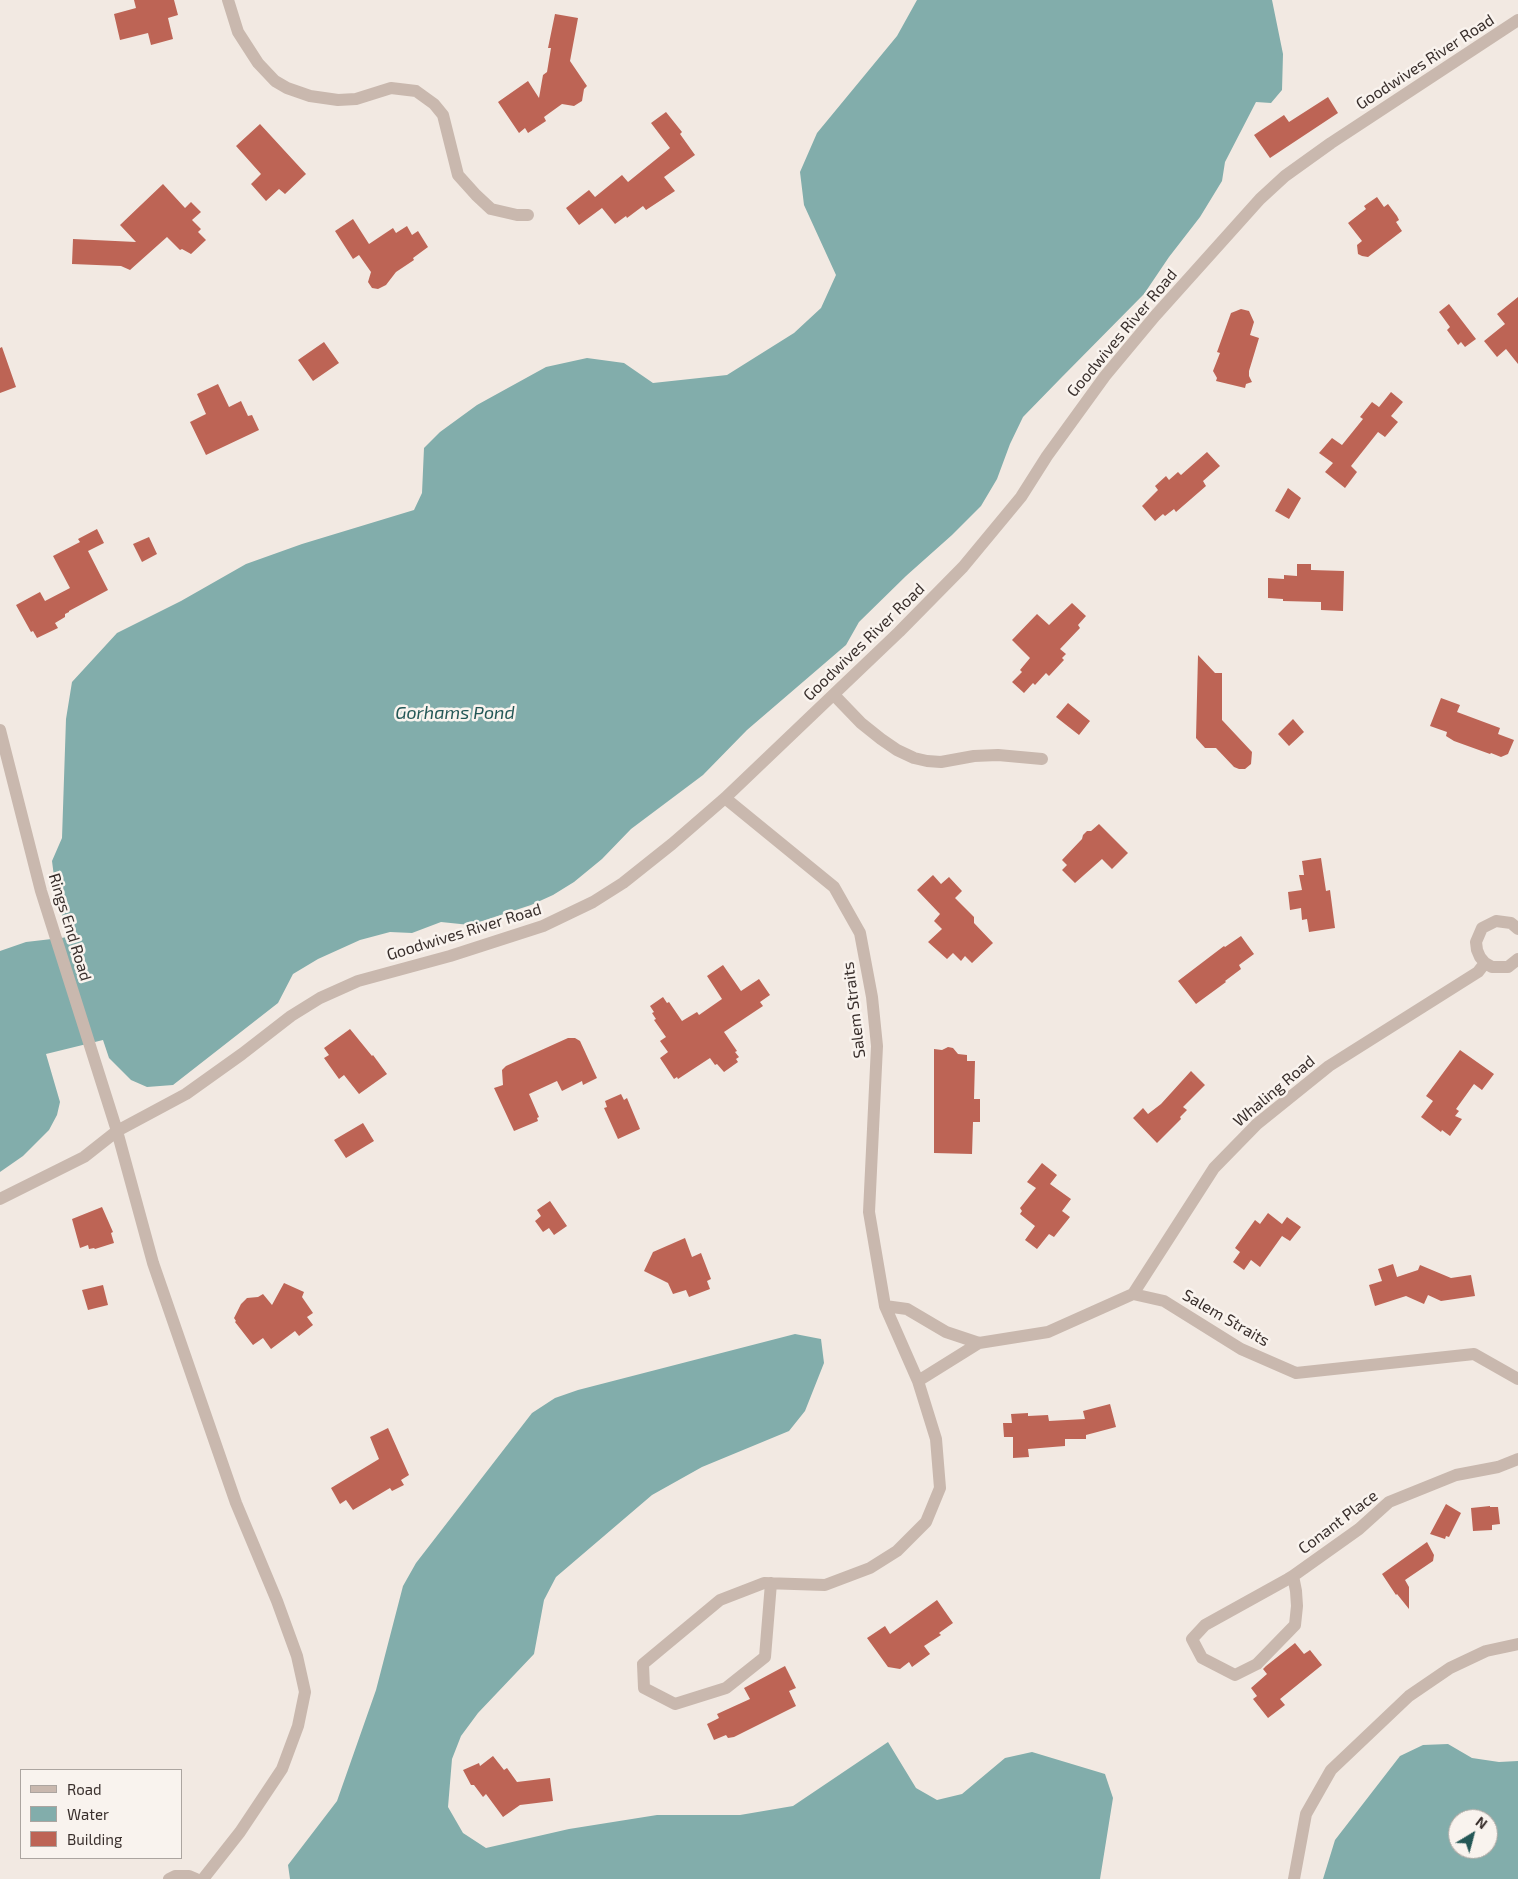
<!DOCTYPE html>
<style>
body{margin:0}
#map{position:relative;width:1518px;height:1879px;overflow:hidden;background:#f2e9e2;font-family:"Exo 2",sans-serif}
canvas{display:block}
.legend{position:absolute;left:20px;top:1769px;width:162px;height:90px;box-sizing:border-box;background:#f9f3ee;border:1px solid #aca5a0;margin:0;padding:6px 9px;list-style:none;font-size:15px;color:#392f2c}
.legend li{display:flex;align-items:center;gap:10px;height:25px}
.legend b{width:25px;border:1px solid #aca5a0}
.north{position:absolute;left:1448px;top:1809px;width:50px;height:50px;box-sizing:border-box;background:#f9f3ee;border:1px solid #aca5a0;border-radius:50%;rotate:37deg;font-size:14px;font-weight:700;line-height:20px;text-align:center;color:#392f2c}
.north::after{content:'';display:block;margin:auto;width:18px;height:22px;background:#245756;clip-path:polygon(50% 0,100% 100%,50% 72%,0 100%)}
</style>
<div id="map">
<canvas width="1518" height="1879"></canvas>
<ul class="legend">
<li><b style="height:6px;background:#c9b8ae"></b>Road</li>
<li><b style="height:14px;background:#82adab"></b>Water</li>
<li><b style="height:14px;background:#bd6455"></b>Building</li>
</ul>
<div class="north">N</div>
</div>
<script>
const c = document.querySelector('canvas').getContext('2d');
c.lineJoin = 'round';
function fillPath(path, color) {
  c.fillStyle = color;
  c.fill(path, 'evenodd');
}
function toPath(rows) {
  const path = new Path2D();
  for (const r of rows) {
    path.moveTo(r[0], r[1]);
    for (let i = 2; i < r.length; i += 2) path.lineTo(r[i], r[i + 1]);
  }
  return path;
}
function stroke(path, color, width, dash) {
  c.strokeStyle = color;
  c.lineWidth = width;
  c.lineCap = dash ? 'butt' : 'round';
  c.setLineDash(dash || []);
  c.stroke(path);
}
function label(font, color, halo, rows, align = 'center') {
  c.font = font + ' "Exo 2",sans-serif';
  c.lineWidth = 5;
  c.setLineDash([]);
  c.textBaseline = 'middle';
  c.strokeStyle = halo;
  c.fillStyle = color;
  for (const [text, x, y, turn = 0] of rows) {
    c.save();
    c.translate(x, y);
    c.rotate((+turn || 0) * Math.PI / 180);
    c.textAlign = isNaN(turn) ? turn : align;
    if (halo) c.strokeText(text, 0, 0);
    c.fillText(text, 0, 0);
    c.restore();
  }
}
const water = toPath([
 [917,0,1272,0,1283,54,1282,90,1271,103,1256,102,1225,162,1222,181,1200,217,1169,257,1144,294,1060,379,1023,417,1010,444,997,479,981,506,952,535,906,576,859,622,846,645,747,730,703,775,631,829,602,859,574,882,553,895,531,905,470,925,441,922,412,933,390,932,360,940,318,959,293,974,278,1003,173,1085,147,1087,131,1080,109,1058,103,1040,46,1054,60,1102,57,1115,49,1130,23,1156,0,1172,0,951,26,942,69,937,57,900,52,861,62,838,66,719,72,682,117,633,181,601,246,564,302,544,414,510,422,493,424,448,440,432,477,405,546,367,587,358,624,363,653,383,727,375,794,333,821,308,836,275,804,205,800,172,817,133,897,36],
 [795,1334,821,1339,824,1363,805,1411,789,1431,702,1467,652,1495,556,1577,544,1600,534,1654,478,1713,461,1736,452,1759,448,1807,463,1833,486,1848,569,1829,657,1815,740,1815,793,1806,888,1742,916,1788,937,1800,962,1794,1005,1758,1032,1752,1105,1774,1113,1798,1100,1879,290,1879,288,1865,337,1801,376,1690,403,1586,416,1563,532,1413,555,1398,578,1390],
 [1448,1744,1472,1758,1499,1762,1518,1761,1518,1879,1323,1879,1335,1840,1400,1756,1423,1745],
 [1458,1819,1488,1819,1488,1849,1458,1849]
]);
const building = toPath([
 [134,0,174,0,178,15,168,18,173,39,151,45,148,33,120,40,114,14,136,8],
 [555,14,578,18,570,61,587,86,584,89,582,101,574,106,562,104,544,117,546,121,528,133,525,128,519,133,498,102,528,81,539,98,543,75,547,72,551,48,548,48],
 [1328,97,1338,113,1270,158,1254,135,1284,115,1289,122],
 [666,112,682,132,680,134,695,155,664,177,675,191,646,210,643,206,627,218,626,216,615,224,602,208,579,225,566,208,589,190,595,197,622,175,628,182,670,148,651,123],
 [260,124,306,174,285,194,279,189,266,201,251,184,261,174,236,146],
 [163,184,185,208,191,202,201,212,192,220,201,229,198,232,206,240,191,254,182,249,180,250,167,237,130,270,121,266,72,264,73,239,136,242,120,225],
 [1377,197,1384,207,1388,204,1397,216,1399,220,1396,222,1402,231,1368,257,1362,256,1358,254,1357,245,1362,241,1348,223,1366,209,1364,206],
 [353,219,369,244,393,228,396,233,407,226,412,235,418,231,428,247,413,258,414,260,396,272,386,285,378,289,372,288,368,282,371,272,359,255,353,259,335,231],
 [1518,297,1518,364,1506,349,1497,357,1484,341,1505,324,1497,314],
 [1449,304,1476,339,1465,347,1461,342,1458,345,1447,330,1450,327,1439,312],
 [1241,309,1249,311,1254,322,1250,335,1259,338,1249,371,1249,376,1252,382,1246,384,1245,388,1216,381,1217,378,1213,371,1220,353,1217,352,1231,313],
 [324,342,339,363,313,381,298,360],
 [2,347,16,387,0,393,0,348],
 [218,384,229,407,241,401,248,416,252,415,259,430,206,455,190,422,206,414,197,394],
 [1391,392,1403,402,1391,416,1398,422,1385,437,1378,432,1351,466,1357,472,1345,488,1325,472,1333,463,1319,453,1332,438,1342,445,1363,419,1360,417,1372,402,1379,407],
 [1207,452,1220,466,1203,481,1206,486,1176,512,1174,509,1165,516,1163,514,1155,521,1142,506,1158,490,1155,486,1166,476,1169,480,1178,472,1181,475],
 [1288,488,1301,498,1289,519,1275,511],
 [97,529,104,543,88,551,108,590,69,611,69,612,65,614,65,617,55,623,58,628,37,638,33,631,31,632,16,605,40,592,45,601,70,588,53,556,80,542,78,539],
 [149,537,157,554,142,562,133,544],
 [1297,564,1311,564,1311,570,1344,571,1343,611,1321,610,1321,602,1283,601,1283,599,1268,598,1268,578,1284,579,1284,575,1297,576],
 [1072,603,1086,616,1078,625,1080,628,1060,649,1066,654,1062,658,1064,660,1049,676,1046,673,1035,685,1033,683,1024,693,1012,682,1022,672,1020,670,1030,658,1012,640,1037,614,1049,625],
 [1198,655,1215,673,1222,673,1222,720,1252,752,1251,764,1245,769,1239,769,1234,767,1216,748,1205,748,1196,738],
 [1441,698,1460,705,1457,712,1500,728,1498,734,1514,740,1508,754,1501,757,1491,753,1490,754,1454,741,1446,736,1447,732,1430,726],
 [1068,703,1090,721,1079,735,1056,717],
 [1293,719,1304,732,1289,746,1278,734],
 [1099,824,1128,853,1112,869,1102,859,1075,883,1062,870,1067,865,1062,860,1082,839,1083,835,1087,831,1091,831],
 [1321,858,1326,891,1330,890,1335,928,1309,932,1307,919,1302,920,1301,908,1290,910,1288,892,1302,890,1299,875,1304,875,1302,861],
 [933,875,941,884,949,877,962,891,955,898,974,917,974,923,993,943,972,963,965,956,961,961,953,953,947,959,928,942,942,929,934,921,940,914,917,890],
 [1241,936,1254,954,1239,965,1241,969,1225,981,1226,982,1196,1004,1178,981,1224,946,1225,947],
 [723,965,741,991,759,979,770,995,760,1002,763,1006,724,1032,737,1051,735,1052,739,1057,736,1059,738,1062,724,1072,717,1064,715,1065,710,1058,678,1079,677,1077,674,1079,660,1058,668,1052,660,1041,666,1037,654,1020,656,1019,652,1013,654,1012,650,1006,663,997,667,1003,669,1002,682,1021,697,1012,699,1015,722,999,707,976],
 [350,1029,372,1056,373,1055,387,1074,359,1094,344,1075,339,1079,324,1058,329,1055,324,1048],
 [568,1038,575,1038,580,1041,597,1078,583,1085,582,1081,562,1091,557,1081,529,1094,539,1117,537,1118,538,1121,514,1131,494,1088,503,1085,502,1070,506,1066],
 [948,1047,953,1048,958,1054,967,1055,967,1061,975,1061,974,1099,980,1099,980,1122,973,1122,972,1154,934,1153,934,1049,942,1050],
 [1460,1050,1494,1074,1482,1090,1474,1084,1456,1109,1459,1111,1455,1116,1462,1119,1450,1136,1442,1130,1441,1132,1421,1117,1433,1101,1426,1096],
 [1191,1071,1205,1085,1183,1107,1187,1110,1180,1117,1181,1119,1157,1143,1133,1118,1143,1108,1148,1114,1161,1104],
 [621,1094,624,1100,627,1098,640,1129,618,1139,604,1108,607,1107,605,1101],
 [363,1123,374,1141,346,1158,334,1140],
 [1042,1163,1057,1175,1050,1184,1071,1199,1062,1211,1070,1217,1054,1237,1049,1234,1037,1249,1025,1240,1035,1226,1020,1214,1022,1211,1020,1208,1036,1188,1027,1182],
 [550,1201,567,1226,554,1235,549,1228,543,1232,535,1221,541,1216,537,1210],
 [102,1207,113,1232,111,1233,114,1243,95,1249,94,1248,89,1249,88,1245,80,1248,72,1219],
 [1268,1213,1282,1224,1287,1217,1301,1227,1290,1241,1282,1236,1260,1267,1251,1260,1244,1270,1233,1262,1240,1252,1235,1248,1255,1220,1260,1224],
 [685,1238,692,1257,701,1253,711,1279,707,1281,710,1289,689,1297,686,1290,673,1294,668,1283,644,1271,653,1252],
 [1393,1264,1397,1277,1418,1270,1420,1265,1451,1278,1471,1275,1475,1296,1441,1301,1428,1295,1424,1304,1406,1296,1375,1306,1369,1285,1382,1281,1378,1269],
 [284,1283,304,1292,302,1297,313,1313,307,1317,313,1325,299,1336,295,1331,271,1349,263,1338,253,1345,235,1322,236,1321,234,1318,241,1304,247,1298,258,1297,263,1294,272,1305],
 [103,1285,108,1305,88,1310,82,1290],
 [1110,1404,1116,1427,1086,1435,1086,1439,1065,1439,1065,1446,1028,1449,1029,1457,1013,1458,1013,1437,1004,1437,1003,1423,1012,1423,1011,1414,1028,1413,1028,1416,1048,1415,1049,1421,1085,1419,1083,1411],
 [388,1428,409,1475,401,1480,404,1485,392,1491,390,1488,353,1510,346,1500,340,1504,331,1488,379,1459,370,1437],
 [1446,1504,1461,1513,1449,1537,1446,1536,1445,1539,1430,1534],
 [1490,1506,1490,1507,1498,1507,1500,1524,1492,1525,1492,1530,1473,1531,1471,1508],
 [1427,1542,1434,1555,1433,1561,1405,1580,1409,1587,1409,1609,1397,1594,1396,1595,1382,1574],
 [937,1600,953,1623,939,1633,941,1635,924,1646,930,1654,912,1667,909,1662,900,1669,888,1667,867,1638,885,1626,890,1634],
 [1295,1643,1304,1654,1310,1650,1322,1665,1280,1699,1285,1705,1268,1718,1253,1699,1257,1696,1251,1688,1267,1674,1263,1669,1266,1666],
 [785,1666,796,1688,789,1691,796,1706,734,1737,728,1738,726,1735,714,1740,707,1724,719,1718,717,1714,750,1699,744,1688],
 [493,1756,504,1770,507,1768,517,1782,550,1778,553,1801,520,1805,503,1817,486,1794,483,1797,474,1785,471,1785,463,1770,479,1763,480,1766]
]);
const minor = toPath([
 [228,0,238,32,258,63,275,81,287,88,310,96,338,100,356,99,391,88,416,91,434,104,443,115,458,175,476,195,491,209,517,215,528,215],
 [834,695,861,723,881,739,897,750,914,758,927,761,941,762,974,756,998,755,1042,759],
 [0,730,41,891,117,1131,153,1263,236,1503,277,1601,297,1656,305,1692,298,1726,282,1769,240,1832,203,1879],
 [725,798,834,887,860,933,872,997,877,1046,869,1212,885,1306,918,1381,936,1439,940,1488,926,1522,897,1551,870,1568,825,1585,764,1583,720,1600,643,1664,644,1688,675,1704,726,1688,765,1657,771,1583],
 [1518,929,1511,923,1496,921,1482,928,1476,942,1477,950,1480,957,1485,963,1492,967,1508,967,1518,959],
 [0,1199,84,1157,117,1131,186,1094,242,1054,291,1016,320,998,358,981,450,956,543,926,593,902,623,883,672,844,725,798,899,632,963,567,1021,497,1047,456,1105,376,1155,316,1260,199,1285,176,1331,143,1518,20],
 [1133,1294,1214,1168,1257,1124,1329,1066,1478,972,1485,963],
 [885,1306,907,1309,946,1332,979,1343],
 [918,1381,979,1343,1048,1332,1133,1294,1164,1301,1241,1349,1296,1373,1474,1354,1518,1379],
 [1293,1576,1296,1591,1297,1606,1295,1625,1257,1664,1235,1675,1202,1658,1192,1639,1205,1625,1288,1579,1293,1576,1359,1529,1389,1502,1456,1475,1498,1467,1518,1459],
 [169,1879,175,1876,189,1876,196,1879],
 [1294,1879,1306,1814,1331,1770,1409,1696,1450,1668,1486,1651,1518,1644]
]);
const streetNames = [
 ["Goodwives River Road",1425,62,-33],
 ["Goodwives River Road",1122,333,-50],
 ["Goodwives River Road",864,642,-44],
 ["Rings End Road",70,927,73],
 ["Goodwives River Road",464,932,-17],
 ["Salem Straits",854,1010,-97],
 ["Whaling Road",1274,1091,-40],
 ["Salem Straits",1226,1318,30],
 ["Conant Place",1338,1522,-37]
];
const waterNames = [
 ["Gorhams Pond",455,713]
];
fillPath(water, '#82adab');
fillPath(building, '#bd6455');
stroke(minor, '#c9b8ae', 12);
label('16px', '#392f2c', '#f9f3ee', streetNames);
label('italic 18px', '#245756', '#f9f3ee', waterNames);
</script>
